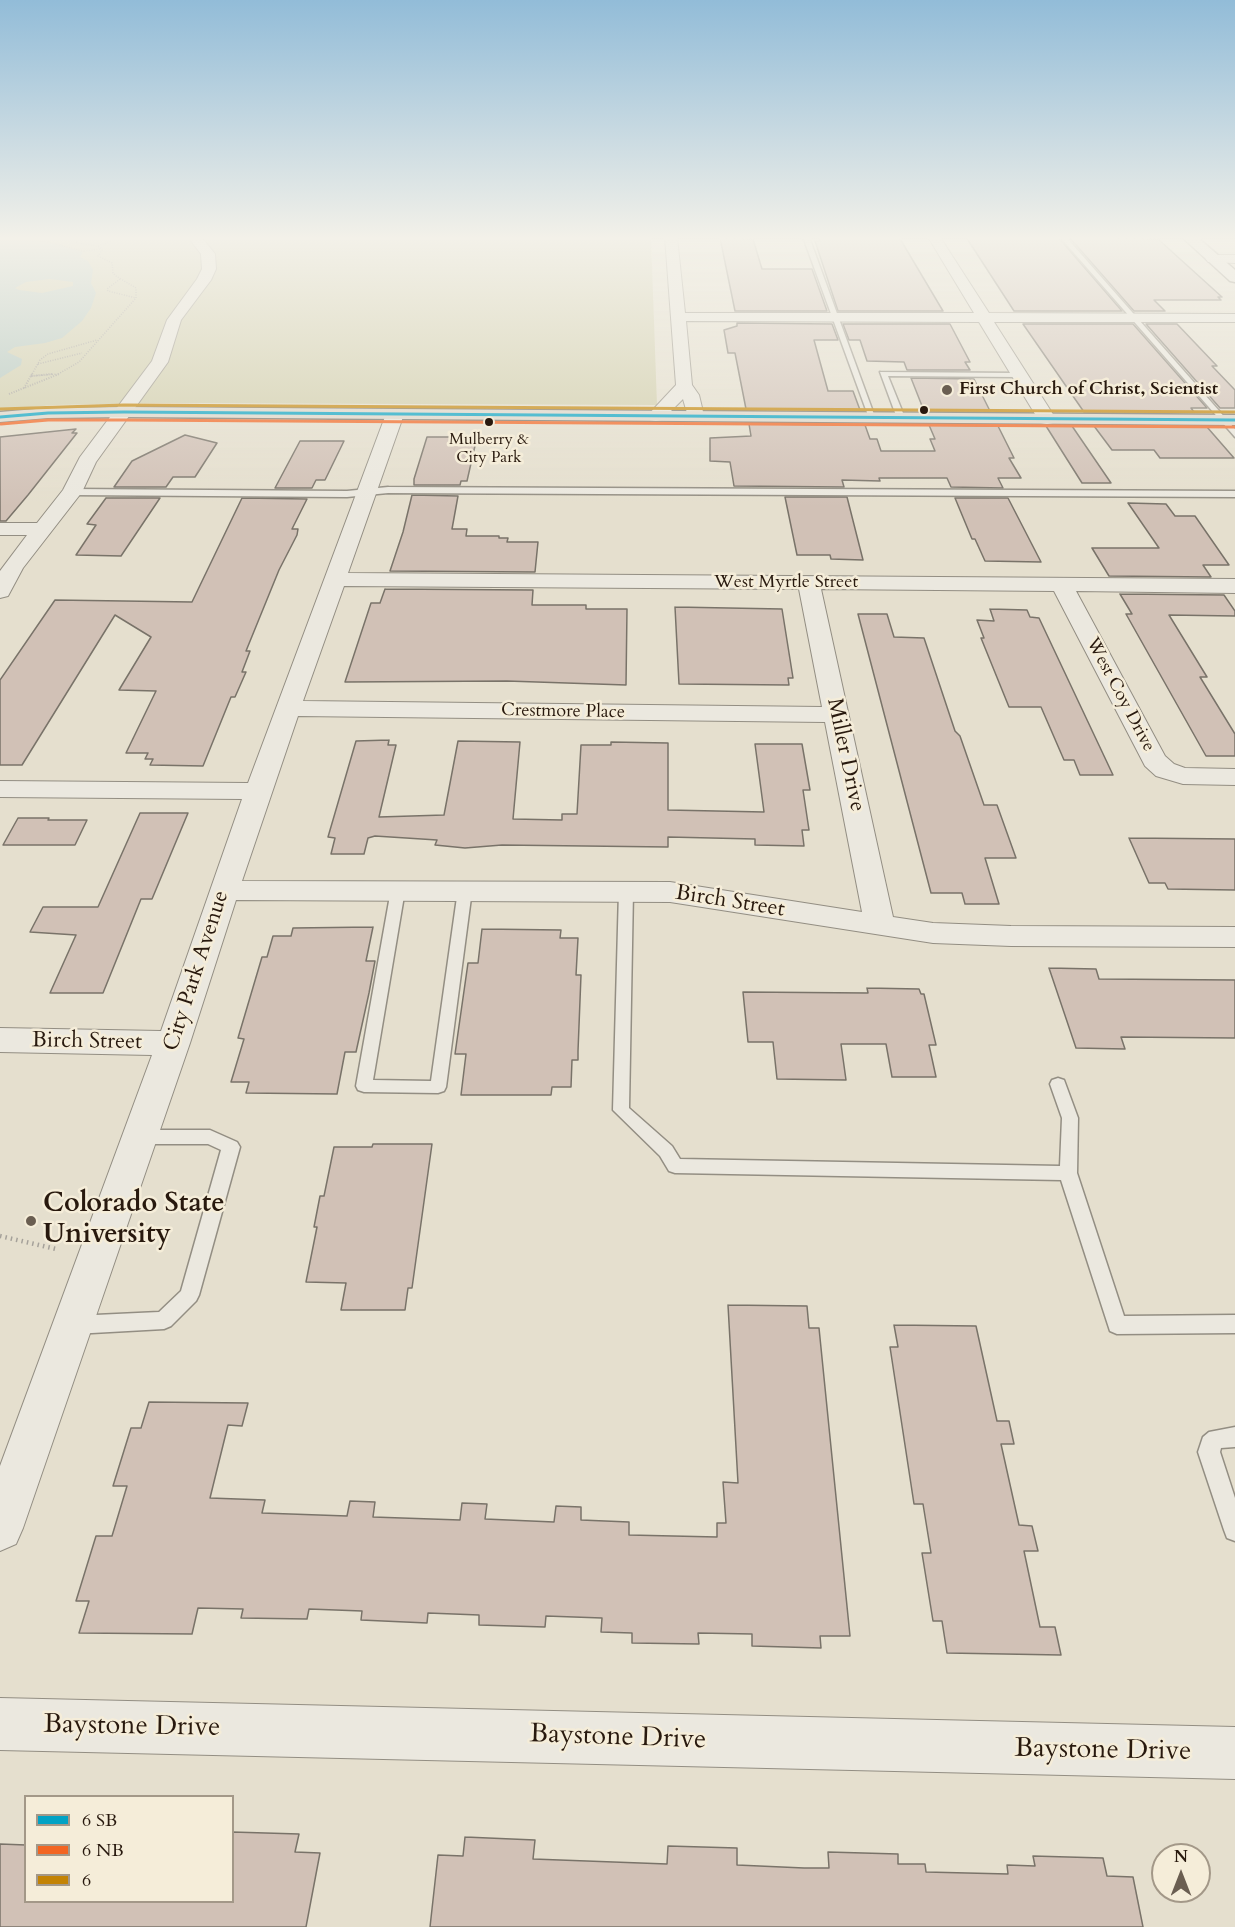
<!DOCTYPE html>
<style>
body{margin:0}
#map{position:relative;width:1235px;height:1927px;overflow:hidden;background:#e5dfce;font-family:Cardo,serif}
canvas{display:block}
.legend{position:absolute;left:24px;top:1795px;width:210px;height:108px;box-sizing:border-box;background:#f5edd9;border:2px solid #a39888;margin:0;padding:8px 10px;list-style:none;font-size:18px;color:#28190e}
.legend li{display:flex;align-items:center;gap:12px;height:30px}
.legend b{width:30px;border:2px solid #a39888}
.north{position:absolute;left:1151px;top:1843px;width:60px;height:60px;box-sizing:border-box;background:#f5edd9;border:2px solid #a39888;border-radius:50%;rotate:0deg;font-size:16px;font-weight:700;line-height:24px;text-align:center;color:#28190e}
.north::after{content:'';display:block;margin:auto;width:21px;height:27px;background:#6a5e51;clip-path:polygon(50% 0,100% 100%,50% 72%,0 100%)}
</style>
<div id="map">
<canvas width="1235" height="1927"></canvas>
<ul class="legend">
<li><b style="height:8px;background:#02a2c4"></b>6 SB</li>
<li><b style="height:8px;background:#f26522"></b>6 NB</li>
<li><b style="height:8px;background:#c38304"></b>6</li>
</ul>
<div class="north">N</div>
</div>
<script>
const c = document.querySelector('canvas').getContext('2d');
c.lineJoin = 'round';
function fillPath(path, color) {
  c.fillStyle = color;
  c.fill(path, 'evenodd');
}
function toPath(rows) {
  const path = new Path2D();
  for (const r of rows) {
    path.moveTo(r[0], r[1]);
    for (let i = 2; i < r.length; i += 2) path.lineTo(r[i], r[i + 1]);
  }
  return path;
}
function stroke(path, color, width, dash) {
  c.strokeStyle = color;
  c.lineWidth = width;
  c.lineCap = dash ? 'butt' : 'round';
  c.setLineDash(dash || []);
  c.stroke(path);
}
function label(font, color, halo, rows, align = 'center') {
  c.font = font + ' Cardo,serif';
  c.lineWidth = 5;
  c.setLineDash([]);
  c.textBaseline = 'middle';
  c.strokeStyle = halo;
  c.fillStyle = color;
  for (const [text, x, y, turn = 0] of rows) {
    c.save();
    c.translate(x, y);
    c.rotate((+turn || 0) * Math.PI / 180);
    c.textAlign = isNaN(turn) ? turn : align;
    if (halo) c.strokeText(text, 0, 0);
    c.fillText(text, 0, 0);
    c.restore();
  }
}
const green = toPath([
 [0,237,651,237,657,405,162,403,53,405,0,410]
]);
const water = toPath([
 [0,238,49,242,83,252,80,257,88,261,93,270,91,283,96,293,91,308,82,321,62,338,45,343,15,347,7,352,22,359,21,365,0,378],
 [50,279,73,282,73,286,42,293,19,290,15,288,26,282]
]);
const building = toPath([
 [819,237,899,237,943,311,838,311,815,241,820,241,819,237],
 [966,237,1058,237,1122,311,1014,311,966,237],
 [1069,237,1158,239,1222,297,1218,297,1221,300,1154,300,1165,311,1134,311,1069,237],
 [720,238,753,239,762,269,812,269,827,311,735,311,720,238],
 [737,323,832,324,838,340,814,340,828,391,853,391,860,410,746,409,735,353,728,353,724,330,737,326,737,323],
 [843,324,950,324,970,362,965,362,970,370,907,370,904,362,867,361,860,340,849,340,843,324],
 [1023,324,1133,324,1207,408,1191,408,1194,412,1084,412,1023,324],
 [1146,324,1177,324,1217,366,1212,366,1235,390,1235,408,1220,408,1146,324],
 [911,378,974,379,990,411,924,411,911,378],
 [749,424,865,425,870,439,877,439,881,451,935,451,930,439,935,439,929,425,998,426,1014,458,1009,458,1021,478,998,478,1003,488,951,487,947,478,879,478,880,481,842,480,844,487,734,486,730,462,710,461,710,438,751,436,749,424],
 [1046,426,1072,426,1111,483,1082,483,1046,426],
 [1094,426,1207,427,1234,458,1160,458,1154,450,1112,450,1094,426],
 [76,429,72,433,77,433,28,495,6,521,0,521,0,437,76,429],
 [185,435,217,443,195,477,173,477,166,487,114,487,132,461,185,435],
 [427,437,477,437,467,481,461,481,460,485,414,485,414,479,427,437],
 [300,441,344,441,325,480,316,480,312,488,275,488,300,441],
 [412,495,458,496,452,529,467,529,466,536,499,536,499,538,508,538,507,542,538,542,535,572,390,571,403,532,412,495],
 [785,497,847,497,863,560,831,559,830,555,797,555,785,497],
 [106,498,160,498,121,556,76,555,96,525,87,524,106,498],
 [242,498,307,499,292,529,298,529,297,535,279,570,246,651,250,651,242,672,246,672,235,697,231,697,203,766,150,765,153,759,145,759,148,753,126,753,156,691,119,690,151,637,115,615,22,765,0,765,0,680,55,600,192,602,242,498],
 [955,498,1008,498,1041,562,985,561,975,539,972,539,955,498],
 [1128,503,1166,504,1175,516,1195,516,1229,565,1203,565,1211,577,1109,576,1092,548,1159,548,1128,503],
 [385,589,533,590,532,605,586,605,586,609,627,609,626,685,507,681,345,682,371,603,380,603,385,589],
 [1120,594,1224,595,1235,611,1235,616,1169,615,1207,677,1200,677,1235,734,1235,756,1206,756,1126,614,1132,614,1120,594],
 [675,607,782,609,793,678,788,678,789,685,679,684,675,607],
 [990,609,1027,610,1030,617,1039,618,1113,775,1080,775,1074,760,1064,760,1041,707,1009,707,981,638,984,638,977,620,994,621,990,609],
 [858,614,887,614,894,637,924,638,955,731,960,736,984,805,997,805,1016,858,985,858,999,904,965,904,962,893,931,893,858,614],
 [389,740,388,745,396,745,379,817,444,815,458,741,520,742,513,819,562,820,562,814,577,814,581,745,611,745,611,742,668,743,668,810,764,812,755,744,802,744,810,790,803,790,809,830,802,830,804,846,755,845,755,839,668,837,668,847,502,845,465,848,435,845,437,840,375,836,368,838,364,854,331,854,335,838,328,837,356,741,389,740],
 [140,813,188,813,152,899,141,899,103,993,50,993,76,935,30,932,43,907,98,907,140,813],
 [18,818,49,818,48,820,87,820,75,845,3,845,18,818],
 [1129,838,1235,839,1235,890,1168,889,1165,883,1149,883,1129,838],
 [373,927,366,961,375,961,369,993,356,1052,345,1052,337,1094,246,1093,249,1082,231,1082,244,1039,238,1038,262,957,267,957,273,936,291,936,293,928,373,927],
 [482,929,561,930,560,938,578,938,576,975,581,975,578,1051,578,1060,572,1060,571,1087,552,1087,551,1095,461,1095,466,1054,455,1054,468,963,478,963,482,929],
 [1049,968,1096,969,1099,979,1235,980,1235,1038,1121,1037,1125,1049,1076,1048,1049,968],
 [867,988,919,989,921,994,924,994,936,1045,929,1045,936,1077,892,1077,886,1044,841,1044,846,1080,777,1079,773,1042,748,1042,743,992,868,993,867,988],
 [373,1144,432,1144,412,1288,408,1288,405,1310,341,1310,346,1283,306,1282,317,1227,314,1227,320,1196,324,1196,334,1147,372,1147,373,1144],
 [728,1305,807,1306,809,1328,819,1328,850,1636,820,1636,821,1648,752,1646,752,1634,698,1633,699,1644,632,1643,632,1633,601,1632,602,1618,546,1616,545,1627,479,1625,479,1615,428,1613,427,1623,361,1620,362,1611,309,1609,307,1619,241,1618,243,1609,198,1608,192,1634,79,1633,89,1601,76,1601,96,1536,112,1536,127,1486,113,1486,131,1428,141,1428,149,1402,248,1403,242,1426,228,1425,210,1498,265,1500,262,1513,347,1516,350,1501,375,1502,373,1517,460,1520,462,1503,487,1504,485,1519,554,1522,556,1506,581,1507,581,1520,629,1522,629,1535,717,1537,717,1523,726,1523,723,1482,738,1483,728,1305],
 [894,1325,976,1326,997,1421,1009,1421,1014,1444,1001,1444,1019,1525,1032,1526,1038,1551,1024,1551,1040,1627,1055,1627,1061,1655,947,1653,942,1621,933,1621,922,1553,931,1553,923,1504,914,1504,890,1347,898,1347,894,1325],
 [232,1832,299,1834,295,1852,320,1853,306,1927,0,1927,0,1844,26,1845,26,1902,232,1902,232,1832],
 [465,1837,535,1840,533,1859,667,1864,668,1846,737,1848,737,1865,804,1868,829,1868,828,1852,898,1854,898,1864,925,1864,926,1872,1008,1874,1007,1865,1035,1866,1033,1856,1103,1858,1107,1876,1133,1877,1143,1927,430,1927,438,1855,463,1856,465,1837]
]);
const pathFar2 = toPath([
 [0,237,49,242,86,252],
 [49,237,100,247,102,250,98,256,112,263,113,273,116,276,136,288,136,298,79,362,55,376],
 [98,246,112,241],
 [84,251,101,249],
 [120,279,107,289,108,291,136,298],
 [38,364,82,353],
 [31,376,40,360,48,354,97,340],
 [32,376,57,374]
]);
const pathFar1 = toPath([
 [31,376,52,374],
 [24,388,32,374],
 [9,394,59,374]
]);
const path = toPath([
 [0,1236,56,1249]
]);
const service = toPath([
 [803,237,809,237,876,420,869,418,803,237],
 [1060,237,1066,237,1235,429,1235,437,1060,237],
 [880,372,1018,373,1022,375,1018,377,888,376,905,418,901,420,897,418,880,372],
 [388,487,1235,491,1235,497,388,493,347,497,72,495,67,492,72,489,347,491,388,487],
 [398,885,405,890,373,1080,431,1081,458,890,465,885,472,890,446,1087,444,1091,438,1093,364,1092,358,1090,356,1086,391,890,398,885],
 [626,886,633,891,629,1108,672,1146,680,1159,1060,1166,1062,1118,1050,1084,1052,1080,1058,1078,1064,1080,1078,1118,1077,1173,1124,1316,1235,1315,1235,1333,1117,1334,1110,1331,1061,1180,675,1173,669,1171,660,1156,613,1110,619,891,626,886],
 [140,1130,210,1130,237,1142,240,1147,199,1295,196,1301,171,1326,164,1329,74,1334,67,1331,64,1325,67,1319,74,1316,159,1312,181,1291,221,1150,208,1144,140,1144,134,1142,131,1137,134,1132,140,1130],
 [1235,1427,1235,1447,1221,1448,1220,1452,1235,1498,1235,1541,1227,1538,1224,1530,1198,1452,1203,1437,1209,1432,1235,1427]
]);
const minor = toPath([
 [188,237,201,237,215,254,216,269,211,280,181,320,168,362,96,462,82,492,23,568,8,596,0,598,0,571,27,535,0,535,0,523,37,523,63,490,80,457,152,361,167,320,197,279,202,269,201,254,188,237],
 [665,237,677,237,685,313,974,313,928,237,940,237,989,313,1235,314,1235,322,994,322,1056,419,1053,423,1047,424,1041,423,1038,419,979,322,686,321,692,385,699,395,704,416,701,420,695,421,689,420,683,399,662,420,656,421,650,420,647,416,676,385,665,237],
 [1213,255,1235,255,1235,263,1208,262,1206,259,1208,256,1213,255],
 [395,409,401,410,404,414,348,573,1235,579,1235,593,1076,591,1165,756,1174,764,1185,768,1235,769,1235,785,1183,784,1156,776,1145,766,1054,591,821,589,893,917,933,923,1011,926,1235,927,1235,947,1011,946,933,943,670,902,236,900,190,1043,23,1528,16,1544,0,1551,0,1466,152,1055,0,1052,0,1028,161,1031,242,799,0,797,0,781,248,783,386,414,389,410,395,409],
 [344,586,799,589,822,707,303,701,344,586],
 [298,716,825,722,862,912,670,882,242,881,298,716],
 [0,1698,1235,1727,1235,1779,0,1750,0,1698]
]);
const secondary = toPath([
 [1182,237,1197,237,1235,270,1235,282,1230,281,1182,237]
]);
const primary = toPath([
 [124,407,1235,415,1235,425,124,417,48,418,0,422,0,412,48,408,124,407]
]);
const bus1 = toPath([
 [0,417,48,413,124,412,1235,420]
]);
const bus2 = toPath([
 [1,424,48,420,124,420,1235,427]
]);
const bus3 = toPath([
 [0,409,124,405,1235,412]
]);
const markers = [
 [947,390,6,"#6a5e51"],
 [924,410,5,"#28190e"],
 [489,422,5,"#28190e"],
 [31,1221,6,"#6a5e51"]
];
const farBusnames = [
 ["Mulberry &",489,440],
 ["City Park",489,458]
];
const farPoinames = [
 ["First Church of Christ, Scientist",959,390]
];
const farStreetnames = [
 ["West Myrtle Street",786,583],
 ["West Coy Drive",1120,695,62],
 ["Crestmore Place",563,712,1]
];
const streetNames = [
 ["Miller Drive",845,755,78],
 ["Birch Street",730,902,9],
 ["City Park Avenue",197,971,-72],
 ["Birch Street",87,1042,1]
];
const nearPoinames = [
 ["Colorado State",43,1205],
 ["University",43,1236]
];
const nearStreetnames = [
 ["Baystone Drive",132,1727,1],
 ["Baystone Drive",618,1738,2],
 ["Baystone Drive",1103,1751,1]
];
fillPath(green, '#d1ceab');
fillPath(water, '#b1c7c0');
fillPath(building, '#d1c1b6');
stroke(building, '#797369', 1.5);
stroke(service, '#938e83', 3);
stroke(minor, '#938e83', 2);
stroke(secondary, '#797369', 3);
stroke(primary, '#797369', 3);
stroke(pathFar2, '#a5a19a', 1.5, [1, 1.5]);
stroke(pathFar1, '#a5a19a', 2, [1, 1.5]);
stroke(path, '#a5a19a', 4.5, [1.5, 4]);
fillPath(service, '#ebe8df');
fillPath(minor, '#ebe8df');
fillPath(secondary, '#ebe8df');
fillPath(primary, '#ded7ca');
stroke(bus1, '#02a2c4', 3);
stroke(bus2, '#f26522', 3);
stroke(bus3, '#c38304', 3);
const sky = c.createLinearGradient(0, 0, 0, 507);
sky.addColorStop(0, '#92bcd8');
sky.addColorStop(0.47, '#f3f1e9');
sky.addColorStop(1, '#f3f1e900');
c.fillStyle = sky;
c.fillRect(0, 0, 1235, 507);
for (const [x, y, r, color] of markers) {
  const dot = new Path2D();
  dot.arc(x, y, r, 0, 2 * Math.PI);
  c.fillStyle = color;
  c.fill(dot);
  stroke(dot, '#f5edd9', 2);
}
label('16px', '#28190e', '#f5edd9', farBusnames);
label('bold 18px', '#28190e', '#f5edd9', farPoinames, 'left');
label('18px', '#28190e', '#f5edd9', farStreetnames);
label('22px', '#28190e', '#f5edd9', streetNames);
label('bold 27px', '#28190e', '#f5edd9', nearPoinames, 'left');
label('27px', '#28190e', '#f5edd9', nearStreetnames);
</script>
